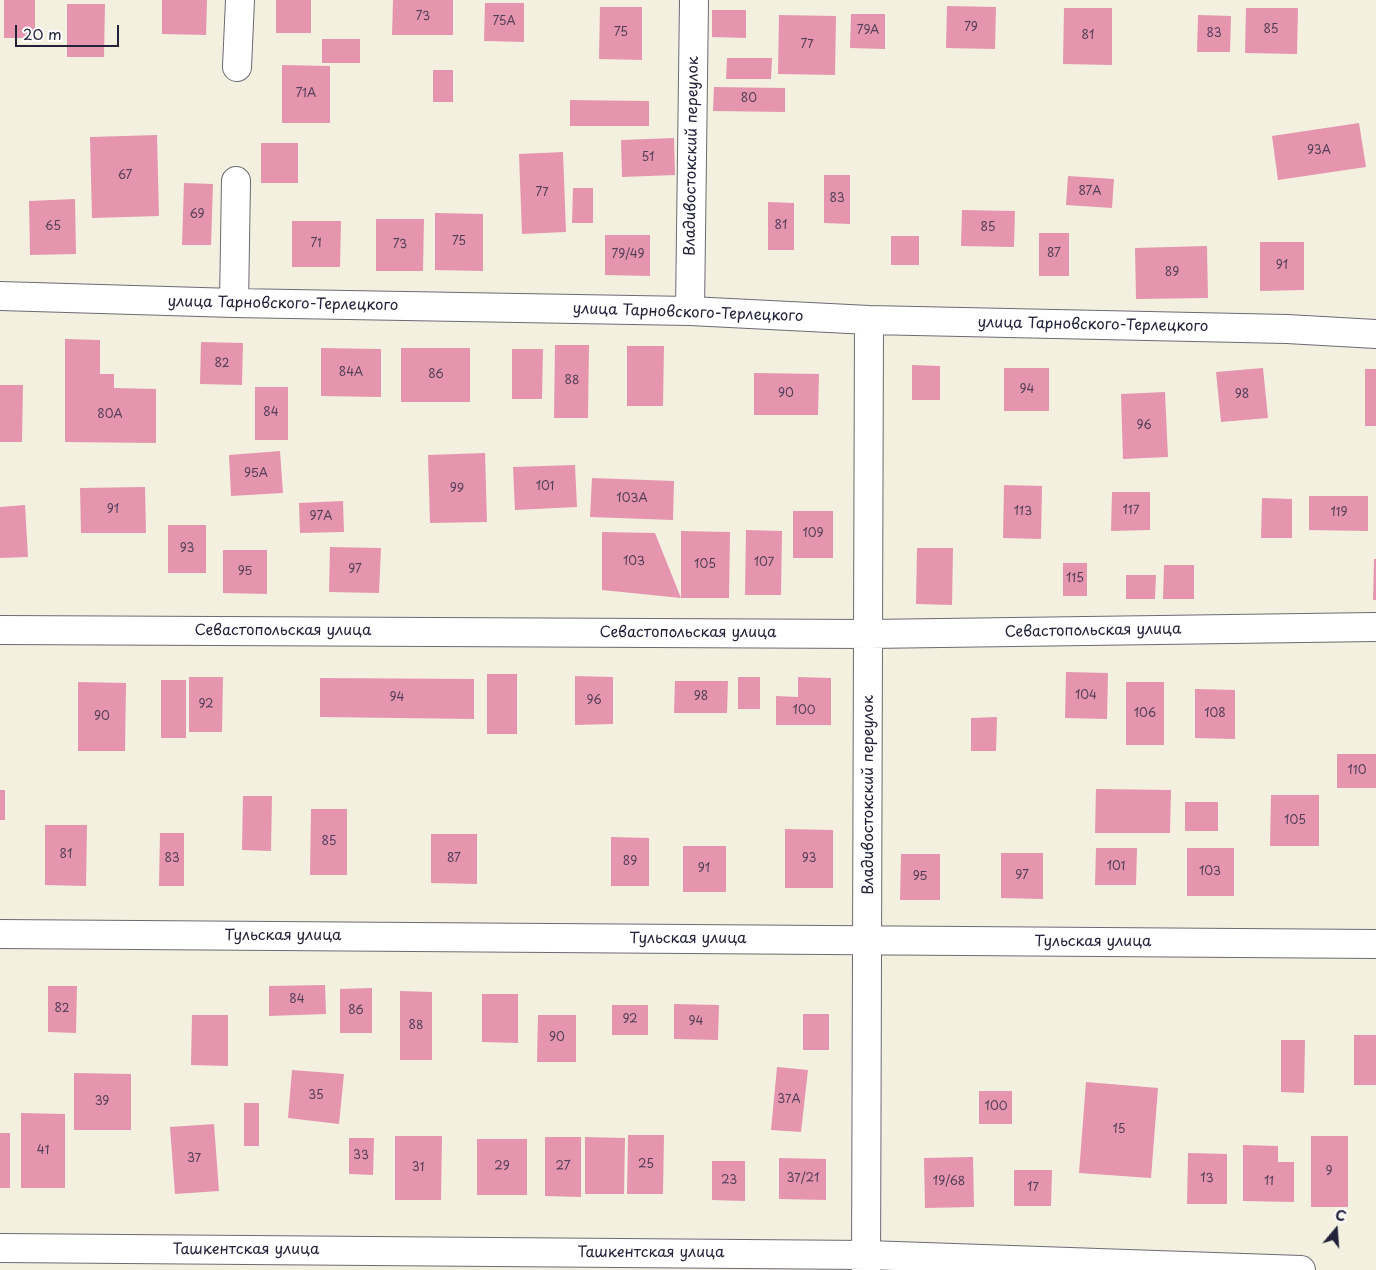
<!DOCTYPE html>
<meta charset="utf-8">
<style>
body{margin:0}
#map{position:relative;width:1376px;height:1270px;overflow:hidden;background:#f4f0df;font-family:"Playpen Sans",sans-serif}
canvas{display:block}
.north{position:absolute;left:1311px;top:1205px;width:50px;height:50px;-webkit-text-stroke:4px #fff;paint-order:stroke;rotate:18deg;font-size:14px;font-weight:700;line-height:20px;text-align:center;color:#22223b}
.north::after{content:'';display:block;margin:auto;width:18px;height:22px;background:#22223b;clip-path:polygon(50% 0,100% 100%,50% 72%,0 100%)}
.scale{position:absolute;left:15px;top:25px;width:104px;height:22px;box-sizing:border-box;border:2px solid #22223b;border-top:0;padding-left:6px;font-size:15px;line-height:18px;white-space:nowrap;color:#22223b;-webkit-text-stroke:4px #fff;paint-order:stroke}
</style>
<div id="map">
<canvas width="1376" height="1270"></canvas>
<div class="north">С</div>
<div class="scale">20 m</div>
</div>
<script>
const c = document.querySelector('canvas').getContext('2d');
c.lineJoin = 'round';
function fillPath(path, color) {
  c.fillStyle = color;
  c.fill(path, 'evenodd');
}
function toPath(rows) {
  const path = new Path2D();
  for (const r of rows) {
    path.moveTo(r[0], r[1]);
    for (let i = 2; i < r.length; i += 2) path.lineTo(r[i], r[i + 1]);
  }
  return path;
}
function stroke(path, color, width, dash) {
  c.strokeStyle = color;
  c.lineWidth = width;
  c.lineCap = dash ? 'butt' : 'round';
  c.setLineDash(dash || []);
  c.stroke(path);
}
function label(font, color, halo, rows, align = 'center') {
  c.font = font + ' "Playpen Sans",sans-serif';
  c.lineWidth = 4.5;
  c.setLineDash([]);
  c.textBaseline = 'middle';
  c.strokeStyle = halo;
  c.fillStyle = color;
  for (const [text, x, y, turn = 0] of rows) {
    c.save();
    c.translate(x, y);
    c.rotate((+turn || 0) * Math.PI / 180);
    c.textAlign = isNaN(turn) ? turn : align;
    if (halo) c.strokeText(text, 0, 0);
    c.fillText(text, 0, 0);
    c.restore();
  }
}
const building = toPath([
 [4,0,35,0,35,38,4,38],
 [162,0,207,0,206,35,162,34],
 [276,0,311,0,311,33,276,33],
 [393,0,453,0,453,35,392,35],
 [485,3,524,3,524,42,484,41],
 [67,4,105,4,104,57,67,57],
 [947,6,996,7,995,49,946,48],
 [600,7,642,7,642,60,599,59],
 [1064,8,1112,8,1112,65,1063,64],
 [1246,8,1298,8,1297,54,1245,53],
 [712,10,746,10,746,38,712,37],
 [851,14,885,14,885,49,850,48],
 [779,15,836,16,835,75,778,74],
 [1198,15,1231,16,1230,52,1197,52],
 [322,39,360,39,360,63,322,63],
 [727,58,772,58,771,79,726,79],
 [282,65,330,66,330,123,282,123],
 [433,70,453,70,453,102,433,102],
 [714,87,785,88,785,112,713,111],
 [570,100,649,101,649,126,570,126],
 [1359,123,1366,167,1278,180,1272,136],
 [157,135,159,216,92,218,90,137],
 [674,138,675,175,622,177,621,140],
 [261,143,298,143,298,183,261,183],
 [563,152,566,232,522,234,519,154],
 [824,175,850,175,850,224,824,223],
 [1068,176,1114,179,1112,208,1066,205],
 [184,183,213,184,211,245,182,245],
 [573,188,593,188,593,223,572,223],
 [75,199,76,254,30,255,29,201],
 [768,202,794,203,794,250,768,250],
 [962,210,1015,211,1014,247,961,246],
 [435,213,483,214,483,271,435,270],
 [376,219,424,219,423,271,376,271],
 [292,221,341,221,340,267,292,267],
 [1039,233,1069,233,1069,276,1039,276],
 [605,235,650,235,650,276,605,275],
 [891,236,919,236,919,265,891,265],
 [1260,242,1304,242,1304,290,1260,291],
 [1207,246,1208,298,1136,299,1135,248],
 [65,339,100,340,100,374,114,374,114,388,156,389,156,443,65,442],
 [201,342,243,343,242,385,200,384],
 [555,345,589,345,588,418,554,418],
 [627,346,664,346,663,406,627,406],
 [321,348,381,349,381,397,321,396],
 [401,348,470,348,470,402,401,402],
 [512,349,543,349,542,399,512,399],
 [912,365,940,366,940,400,912,400],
 [1004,368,1049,368,1049,411,1004,411],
 [1263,368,1268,418,1221,422,1216,372],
 [1365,369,1376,369,1376,426,1365,426],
 [754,373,819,374,818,415,754,415],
 [0,385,23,385,22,442,0,442],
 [255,387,288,387,288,440,255,440],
 [1165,392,1168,457,1123,459,1121,394],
 [280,451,283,493,231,496,229,455],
 [485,453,487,522,430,523,428,455],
 [575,465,577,507,515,510,513,467],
 [592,478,674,481,673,520,590,517],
 [1004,485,1042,486,1041,539,1003,538],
 [145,487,146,533,81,533,80,488],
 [1112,492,1150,492,1150,530,1111,531],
 [1309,496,1368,496,1368,531,1309,530],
 [1262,498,1292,499,1292,538,1261,538],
 [343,501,344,532,300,533,299,503],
 [25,505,28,557,0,558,0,507],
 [793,511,833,511,833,558,793,558],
 [168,525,206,525,206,573,168,573],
 [746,530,782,531,781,595,745,595],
 [681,531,730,532,729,598,681,598],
 [602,532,655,533,681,598,602,590],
 [330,547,381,548,379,593,329,592],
 [917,548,953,548,952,605,916,604],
 [223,550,267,550,267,594,223,593],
 [1374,559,1376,559,1376,600,1373,600],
 [1063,563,1087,563,1087,596,1063,596],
 [1164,565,1194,565,1194,599,1163,599],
 [1126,575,1156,575,1155,599,1126,599],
 [1066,672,1108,673,1107,719,1065,718],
 [487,674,517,674,517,734,487,734],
 [575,676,613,677,613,724,575,725],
 [189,677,223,677,222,732,189,732],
 [738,677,760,677,760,709,738,709],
 [798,677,831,678,831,725,776,725,776,696,798,697],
 [320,678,474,679,474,719,320,717],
 [161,680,186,680,186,738,161,738],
 [675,681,728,681,727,713,674,713],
 [78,682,126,683,125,751,78,751],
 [1126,682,1164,682,1164,745,1126,745],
 [1195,689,1235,690,1235,739,1195,738],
 [997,717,996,751,971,751,971,718],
 [1337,754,1376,754,1376,788,1337,788],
 [1096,789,1171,790,1170,833,1095,833],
 [0,790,5,790,5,820,0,820],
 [1271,795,1319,795,1319,846,1270,846],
 [243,796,272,796,271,851,242,850],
 [1185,802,1218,802,1218,831,1185,831],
 [311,809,347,809,347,875,310,875],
 [45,825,87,825,86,886,45,885],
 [785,829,833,830,833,888,785,888],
 [160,833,184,833,184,886,159,886],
 [431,834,477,834,477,884,431,883],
 [611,837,649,838,649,886,611,886],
 [683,846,726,846,726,892,683,892],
 [1096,848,1137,848,1136,885,1095,885],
 [1187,848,1234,848,1234,896,1187,896],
 [1001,853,1043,853,1043,899,1001,898],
 [901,854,940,854,940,900,900,900],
 [325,985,326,1014,269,1016,269,986],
 [48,986,77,986,76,1033,48,1032],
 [372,988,372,1033,340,1033,340,989],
 [400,991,432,992,432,1060,400,1060],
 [482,994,518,994,518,1043,482,1042],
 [674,1004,719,1005,718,1040,674,1039],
 [612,1005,648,1005,648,1035,612,1035],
 [803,1014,829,1014,829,1050,803,1050],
 [192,1015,228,1015,228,1066,191,1065],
 [538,1015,576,1015,576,1062,537,1062],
 [1354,1035,1376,1035,1376,1085,1354,1085],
 [1281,1040,1305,1040,1304,1093,1281,1092],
 [777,1067,808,1070,801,1132,771,1130],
 [292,1070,344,1074,339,1124,288,1118],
 [74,1073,131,1074,131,1130,74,1130],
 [1086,1082,1158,1088,1151,1178,1079,1173],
 [979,1091,1012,1091,1012,1124,979,1124],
 [244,1103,259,1103,259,1146,244,1146],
 [21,1113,65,1114,65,1188,21,1188],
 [214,1124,219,1191,175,1194,170,1127],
 [0,1133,10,1133,10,1188,0,1188],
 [628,1135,664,1135,663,1194,627,1194],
 [395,1136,442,1136,441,1200,395,1200],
 [1311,1136,1348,1136,1348,1207,1311,1207],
 [545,1137,581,1137,581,1197,545,1196],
 [585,1137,625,1138,624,1194,585,1194],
 [349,1138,374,1138,373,1175,349,1174],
 [477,1139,527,1139,527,1195,477,1195],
 [1243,1145,1278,1146,1278,1162,1294,1162,1294,1202,1243,1201],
 [1188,1153,1227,1154,1227,1204,1187,1204],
 [973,1157,974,1207,925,1208,924,1158],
 [779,1158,826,1159,826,1200,779,1199],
 [712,1161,745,1161,745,1201,712,1200],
 [1014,1170,1052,1170,1051,1206,1014,1206]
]);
const minor = toPath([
 [237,67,240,0],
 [0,296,234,303,690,311,869,320,1287,329,1376,334],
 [234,303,236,181],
 [690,311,694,0],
 [0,630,869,634,1376,627],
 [0,934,1376,944],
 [0,1248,867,1255,1301,1270],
 [866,1270,869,320]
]);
const numberNames = [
 ["73",423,17],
 ["75А",504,22],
 ["79",971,28],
 ["85",1271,30],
 ["79А",868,31],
 ["75",621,33],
 ["83",1214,34],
 ["81",1088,36],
 ["77",807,45],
 ["71А",306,94],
 ["80",749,99],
 ["93А",1319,151],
 ["51",648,158],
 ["67",125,176],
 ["87А",1090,192],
 ["77",542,193],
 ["83",837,199],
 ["69",197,215],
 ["81",781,226],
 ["65",53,227],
 ["85",988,228],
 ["75",459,242],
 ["71",316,244],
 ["73",400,245],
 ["87",1054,254],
 ["79/49",628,255],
 ["91",1282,266],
 ["89",1172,273],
 ["82",222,364],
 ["84А",351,373],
 ["86",436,375],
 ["88",572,381],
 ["94",1027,390],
 ["90",786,394],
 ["98",1242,395],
 ["84",271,413],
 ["80А",110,415],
 ["96",1144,426],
 ["95А",256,474],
 ["101",545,487],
 ["99",457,489],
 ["103А",632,499],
 ["91",113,510],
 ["117",1131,511],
 ["113",1023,512],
 ["119",1339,513],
 ["97А",321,517],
 ["109",813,534],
 ["93",187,549],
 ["103",634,562],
 ["107",764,563],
 ["105",705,565],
 ["97",355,570],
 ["95",245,572],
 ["115",1075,579],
 ["104",1086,696],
 ["98",701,697],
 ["94",397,698],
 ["96",594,701],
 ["92",206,705],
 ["100",804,711],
 ["106",1145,714],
 ["108",1215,714],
 ["90",102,717],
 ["110",1357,771],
 ["105",1295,821],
 ["85",329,842],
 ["81",66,855],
 ["83",172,859],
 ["87",454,859],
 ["93",809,859],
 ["89",630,862],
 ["101",1116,867],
 ["91",704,869],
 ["103",1210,872],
 ["97",1022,876],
 ["95",920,877],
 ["84",297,1000],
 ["82",62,1009],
 ["86",356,1011],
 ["92",630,1020],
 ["94",696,1022],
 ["88",416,1026],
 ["90",557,1038],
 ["35",316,1096],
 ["37А",789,1100],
 ["39",102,1102],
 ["100",996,1107],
 ["15",1119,1130],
 ["41",43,1151],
 ["33",361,1156],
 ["37",194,1159],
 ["25",646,1165],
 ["29",502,1167],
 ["27",563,1167],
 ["31",418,1168],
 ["9",1329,1172],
 ["37/21",803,1179],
 ["13",1207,1179],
 ["23",729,1181],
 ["19/68",949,1182],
 ["11",1269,1182],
 ["17",1033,1188]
];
const streetNames = [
 ["Владивостокский переулок",692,156,-89],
 ["улица Тарновского-Терлецкого",283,304,1],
 ["улица Тарновского-Терлецкого",688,313,2],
 ["улица Тарновского-Терлецкого",1093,325,1],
 ["Севастопольская улица",283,631],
 ["Севастопольская улица",1093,631,-1],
 ["Севастопольская улица",688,633],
 ["Владивостокский переулок",869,795,-90],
 ["Тульская улица",283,936],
 ["Тульская улица",688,939],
 ["Тульская улица",1093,942],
 ["Ташкентская улица",246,1250],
 ["Ташкентская улица",651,1253]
];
fillPath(building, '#e595ae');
stroke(minor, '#6c6a74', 30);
stroke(minor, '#fff', 28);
label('12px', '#533f58', null, numberNames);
label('15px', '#22223b', '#fff', streetNames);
</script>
